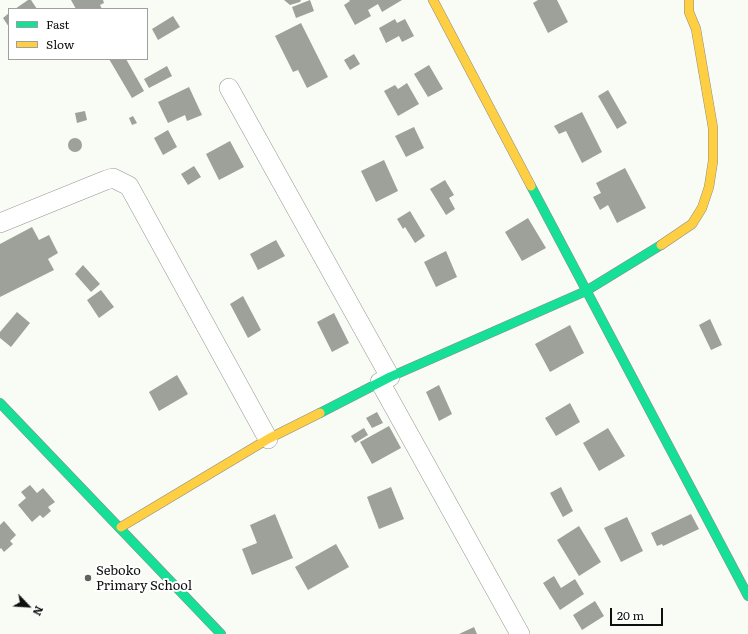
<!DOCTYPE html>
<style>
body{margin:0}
#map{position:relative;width:748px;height:634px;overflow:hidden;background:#f8fcf5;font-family:Literata,serif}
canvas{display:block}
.legend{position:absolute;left:8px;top:8px;width:140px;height:52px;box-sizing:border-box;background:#fff;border:1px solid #9f9f9f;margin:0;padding:5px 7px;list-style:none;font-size:12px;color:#0f0f0f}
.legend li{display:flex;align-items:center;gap:8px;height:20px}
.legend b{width:20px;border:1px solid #9f9f9f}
.north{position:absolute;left:8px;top:586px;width:40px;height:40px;-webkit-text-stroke:3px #fff;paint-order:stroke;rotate:115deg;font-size:11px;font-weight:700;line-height:16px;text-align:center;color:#0f0f0f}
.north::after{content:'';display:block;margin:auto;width:14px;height:18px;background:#0f0f0f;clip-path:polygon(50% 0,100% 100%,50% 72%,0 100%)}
.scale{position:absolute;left:610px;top:608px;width:53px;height:18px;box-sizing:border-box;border:2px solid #0f0f0f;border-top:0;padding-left:5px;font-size:12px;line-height:14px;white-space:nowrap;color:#0f0f0f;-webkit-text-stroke:3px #fff;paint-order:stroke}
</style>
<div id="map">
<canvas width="748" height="634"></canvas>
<ul class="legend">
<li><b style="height:5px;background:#16e098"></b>Fast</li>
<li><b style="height:5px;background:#ffcf43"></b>Slow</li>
</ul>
<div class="north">N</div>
<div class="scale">20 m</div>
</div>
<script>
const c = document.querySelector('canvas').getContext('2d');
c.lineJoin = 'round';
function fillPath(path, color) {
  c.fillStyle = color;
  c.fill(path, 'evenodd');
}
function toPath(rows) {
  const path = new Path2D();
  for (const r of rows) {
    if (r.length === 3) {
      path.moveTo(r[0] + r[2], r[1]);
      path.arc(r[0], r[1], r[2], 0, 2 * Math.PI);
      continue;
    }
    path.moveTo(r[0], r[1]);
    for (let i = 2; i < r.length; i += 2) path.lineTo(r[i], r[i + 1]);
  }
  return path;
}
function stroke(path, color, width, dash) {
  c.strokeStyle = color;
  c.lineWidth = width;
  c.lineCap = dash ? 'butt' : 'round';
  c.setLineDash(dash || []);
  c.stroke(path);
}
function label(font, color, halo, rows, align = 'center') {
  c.font = font + ' Literata,serif';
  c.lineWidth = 4;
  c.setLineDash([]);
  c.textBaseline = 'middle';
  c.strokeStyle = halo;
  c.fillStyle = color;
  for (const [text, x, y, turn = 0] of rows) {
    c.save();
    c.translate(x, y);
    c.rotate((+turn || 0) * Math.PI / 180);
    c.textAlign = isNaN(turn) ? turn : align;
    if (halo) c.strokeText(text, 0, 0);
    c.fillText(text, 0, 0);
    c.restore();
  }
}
const building = toPath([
 [28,0,31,0,37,9,15,9],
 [71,0,103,0,104,3,100,5,102,9,76,9],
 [284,0,301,0,300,2,290,5],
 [310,0,314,11,296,18,292,7],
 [349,0,402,0,382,12,378,4,368,10,371,16,355,25,344,5,350,1],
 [538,0,557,0,568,22,548,33,533,3],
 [9,13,9,27,3,18],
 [173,16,180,27,158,40,152,29],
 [395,19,397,23,405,19,414,36,402,42,399,36,386,43,379,28],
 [301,23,328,77,307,88,298,70,293,72,275,36],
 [354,54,360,64,350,70,344,60],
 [109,59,126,59,144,91,132,98],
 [429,65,443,89,428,97,414,74],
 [167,66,172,76,149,88,144,79],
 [407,83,419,104,398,116,384,91,395,85,398,89],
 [189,87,202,115,187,121,185,115,168,123,158,102],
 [608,90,627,123,617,129,598,96],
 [85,111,87,120,77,123,75,113],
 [582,112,602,152,582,163,566,131,559,134,554,126],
 [133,116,137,123,132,125,129,118],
 [414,127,424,148,406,157,395,136],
 [168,130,177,147,163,155,154,138],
 [75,145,7],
 [230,141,244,167,219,180,206,154],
 [384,160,398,191,376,202,361,171],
 [194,166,201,177,188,185,181,174],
 [625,168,646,208,617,223,608,205,600,210,593,197,601,193,596,183],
 [445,180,454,195,449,198,455,209,446,215,430,189],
 [410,211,425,236,415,243,405,227,403,229,397,219],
 [528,218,546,248,522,261,505,232],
 [32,227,39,240,49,235,58,253,48,259,54,270,0,297,0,244],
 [276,240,285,256,258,270,250,254],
 [446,251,457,277,436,287,424,262],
 [83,265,100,284,91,292,75,274],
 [101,290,114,307,99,318,87,300],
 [243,296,261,330,248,338,230,304],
 [17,312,30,323,11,347,0,338,0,332],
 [334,313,349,343,332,352,317,322],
 [710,319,722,345,711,350,699,325],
 [570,325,584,353,550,372,535,344],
 [177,375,188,394,159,411,149,392],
 [439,385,452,414,439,421,426,392],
 [570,403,580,422,556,436,545,418],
 [377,412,383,423,372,428,366,418],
 [389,426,401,448,372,464,360,442],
 [364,428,368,435,355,443,351,436],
 [608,428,625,456,599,471,583,443],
 [30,485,37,493,43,488,55,502,48,507,51,511,43,518,40,515,32,522,18,505,26,498,21,492],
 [391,487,404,519,379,529,367,497],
 [561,487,573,511,563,517,550,493],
 [275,514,293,558,252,575,242,549,257,543,250,525],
 [691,514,699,529,663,546,662,544,657,546,651,533],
 [627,517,643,551,621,562,604,528],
 [4,521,16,535,10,541,13,544,4,552,1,548,0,549,0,525],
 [579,526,601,562,579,576,557,540],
 [336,544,349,567,308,590,295,567],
 [554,576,561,588,575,579,584,594,560,610,543,583],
 [595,601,604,616,582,630,573,615],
 [474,627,477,634,459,634]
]);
const street = toPath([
 [229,88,390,377],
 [0,223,106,180,113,178,129,186,268,439],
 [380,382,520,634]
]);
const fast = toPath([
 [531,186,748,596],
 [0,403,221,634],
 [320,413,390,377,586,291,661,245]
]);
const slow = toPath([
 [433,0,531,186],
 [661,245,692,224,702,208,709,187,713,161,713,128,696,29,689,12,689,0],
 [121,527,268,439,320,413]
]);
const markers = [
 [88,578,4,"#616260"]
];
const poiNames = [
 ["Seboko",96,571],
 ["Primary School",96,586]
];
fillPath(building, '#9ea09a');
stroke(street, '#949693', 20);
stroke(fast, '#8b8c89', 10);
stroke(slow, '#8b8c89', 10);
stroke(street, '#fefffe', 19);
stroke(fast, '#16e098', 9);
stroke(slow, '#ffcf43', 9);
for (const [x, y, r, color] of markers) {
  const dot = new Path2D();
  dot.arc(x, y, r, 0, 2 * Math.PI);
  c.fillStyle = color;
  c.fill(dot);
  stroke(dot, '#fff', 1.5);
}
label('13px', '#0f0f0f', '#fff', poiNames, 'left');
</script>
